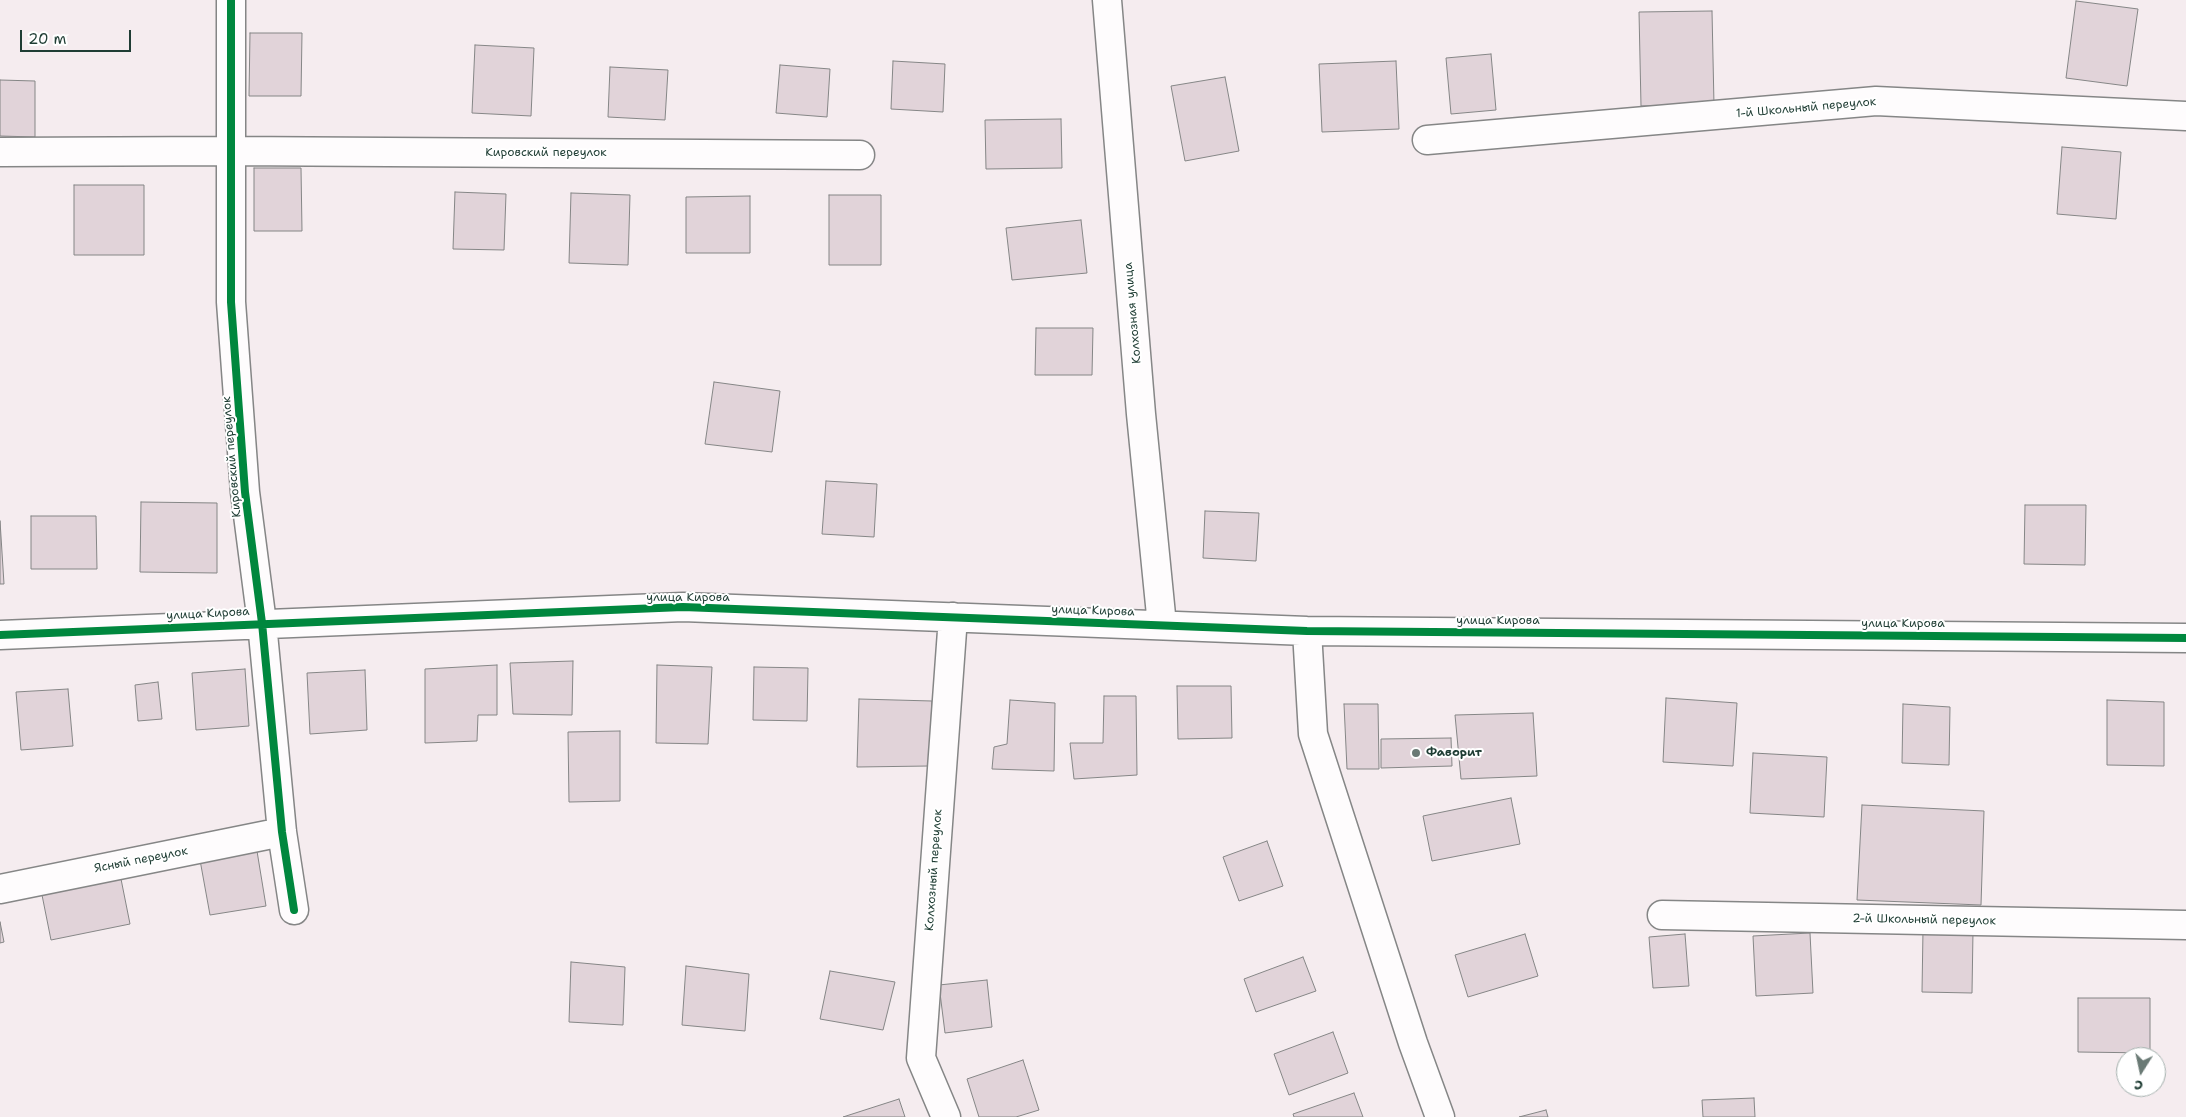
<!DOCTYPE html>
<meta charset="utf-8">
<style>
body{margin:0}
#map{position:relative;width:2186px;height:1117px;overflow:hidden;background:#f5ecef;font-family:"Shantell Sans",sans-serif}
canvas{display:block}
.north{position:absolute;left:2116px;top:1047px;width:50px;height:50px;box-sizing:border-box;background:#fff;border:1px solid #a5b1ae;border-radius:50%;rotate:190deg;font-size:14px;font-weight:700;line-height:20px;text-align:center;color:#1f3d34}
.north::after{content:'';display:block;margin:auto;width:18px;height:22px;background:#6a7a75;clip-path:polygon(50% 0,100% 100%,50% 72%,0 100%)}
.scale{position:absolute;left:20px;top:30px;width:111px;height:22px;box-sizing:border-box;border:2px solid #1f3d34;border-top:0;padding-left:6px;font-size:15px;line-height:18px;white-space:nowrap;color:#1f3d34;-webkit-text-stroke:4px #fff;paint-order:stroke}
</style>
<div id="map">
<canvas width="2186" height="1117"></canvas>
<div class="north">С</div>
<div class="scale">20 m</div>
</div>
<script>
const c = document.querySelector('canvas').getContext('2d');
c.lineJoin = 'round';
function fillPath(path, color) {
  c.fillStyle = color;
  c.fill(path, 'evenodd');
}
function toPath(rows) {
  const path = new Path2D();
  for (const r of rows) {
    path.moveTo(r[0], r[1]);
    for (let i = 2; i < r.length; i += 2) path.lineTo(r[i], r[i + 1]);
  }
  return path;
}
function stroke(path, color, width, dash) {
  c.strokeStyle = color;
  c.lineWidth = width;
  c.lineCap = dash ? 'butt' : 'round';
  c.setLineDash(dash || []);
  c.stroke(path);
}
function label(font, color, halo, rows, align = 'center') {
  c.font = font + ' "Shantell Sans",sans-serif';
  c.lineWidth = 4;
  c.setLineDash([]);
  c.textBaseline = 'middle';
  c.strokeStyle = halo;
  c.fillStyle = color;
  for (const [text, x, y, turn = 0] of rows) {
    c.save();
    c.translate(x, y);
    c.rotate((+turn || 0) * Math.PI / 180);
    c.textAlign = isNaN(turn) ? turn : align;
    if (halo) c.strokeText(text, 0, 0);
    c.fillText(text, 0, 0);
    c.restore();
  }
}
const building = toPath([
 [2076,1,2138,9,2127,86,2066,78,2076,1],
 [1712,11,1714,105,1641,106,1639,12,1712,11],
 [250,33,302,33,301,96,249,96,250,33],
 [475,45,534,48,531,116,472,113,475,45],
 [1491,54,1496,110,1451,114,1446,58,1491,54],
 [893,61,945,64,943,112,891,109,893,61],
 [1396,61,1399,129,1322,132,1319,64,1396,61],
 [780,65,830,69,827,117,776,113,780,65],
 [610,67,668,70,665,120,608,117,610,67],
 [1225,77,1239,151,1185,161,1171,86,1225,77],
 [0,80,35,81,35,137,0,136,0,80],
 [1061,119,1062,168,986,169,985,120,1061,119],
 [2062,147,2121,152,2116,219,2057,214,2062,147],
 [254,168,301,168,302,231,254,231,254,168],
 [74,185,144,185,144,255,74,255,74,185],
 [455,192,506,194,504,250,453,249,455,192],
 [571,193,630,195,628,265,569,263,571,193],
 [829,195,881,195,881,265,829,265,829,195],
 [750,196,750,253,686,253,686,197,750,196],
 [1081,220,1087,273,1012,280,1006,228,1081,220],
 [1036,328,1093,328,1092,375,1035,375,1036,328],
 [714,382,780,391,772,452,705,444,714,382],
 [826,481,877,484,874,537,822,534,826,481],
 [141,502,217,503,217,573,140,572,141,502],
 [2025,505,2086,505,2085,565,2024,564,2025,505],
 [1205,511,1259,513,1256,561,1203,558,1205,511],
 [31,516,96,516,97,569,31,569,31,516],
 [0,521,4,584,0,584,0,521],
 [573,661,572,715,513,714,510,663,573,661],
 [497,665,497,715,478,715,477,741,425,743,425,669,497,665],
 [657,665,712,667,708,744,656,743,657,665],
 [754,667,808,668,807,721,753,720,754,667],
 [245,669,249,726,196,730,192,673,245,669],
 [365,670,367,730,310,734,307,673,365,670],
 [158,682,162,719,138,721,135,685,158,682],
 [1177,686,1231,686,1232,738,1178,739,1177,686],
 [68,689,73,746,21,750,16,692,68,689],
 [1104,696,1136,696,1137,775,1074,779,1070,743,1103,743,1104,696],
 [1666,698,1737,703,1733,766,1663,762,1666,698],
 [859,699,932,701,929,766,857,767,859,699],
 [1010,700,1055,703,1054,771,992,769,994,747,1007,744,1010,700],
 [2107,700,2164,702,2164,766,2107,765,2107,700],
 [1344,704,1378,704,1379,769,1347,769,1344,704],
 [1903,704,1950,707,1949,765,1902,763,1903,704],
 [1533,713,1537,776,1461,779,1455,715,1533,713],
 [620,731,620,801,569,802,568,732,620,731],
 [1451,738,1452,766,1381,768,1381,739,1451,738],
 [1753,753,1827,757,1824,817,1750,813,1753,753],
 [1511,798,1520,844,1432,861,1423,816,1511,798],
 [1862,805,1984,811,1981,905,1857,900,1862,805],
 [1267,841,1283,886,1239,901,1223,857,1267,841],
 [257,851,266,906,210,915,200,860,257,851],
 [121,879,130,924,51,940,42,895,121,879],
 [0,922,4,942,0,943,0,922],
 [1923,930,1973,931,1972,993,1922,992,1923,930],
 [1810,933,1813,993,1756,996,1753,936,1810,933],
 [1525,934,1538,976,1468,997,1455,955,1525,934],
 [1685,934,1689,986,1653,988,1649,937,1685,934],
 [1303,957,1316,991,1256,1012,1244,979,1303,957],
 [571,962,625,967,623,1025,569,1022,571,962],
 [686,966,749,974,745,1031,682,1025,686,966],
 [830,971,895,982,883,1030,820,1019,830,971],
 [987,980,992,1027,945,1033,939,985,987,980],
 [2078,998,2150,998,2150,1053,2078,1052,2078,998],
 [1333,1032,1348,1073,1289,1095,1274,1054,1333,1032],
 [1023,1060,1039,1110,1016,1117,979,1117,967,1079,1023,1060],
 [1354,1093,1363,1117,1294,1117,1293,1114,1354,1093],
 [1754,1098,1755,1117,1703,1117,1702,1100,1754,1098],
 [899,1099,905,1117,843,1117,899,1099],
 [1546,1110,1548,1117,1519,1117,1546,1110]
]);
const minor = toPath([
 [231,0,231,302,245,492,262,623,282,832,294,910],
 [1107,0,1141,414,1162,625],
 [1427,140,1876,101,2186,116],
 [0,152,231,151,860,155],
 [1307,631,1313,734,1413,1043,1440,1117],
 [0,635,683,607,1307,631,2186,638],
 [0,889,282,832],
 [1662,915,2186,925],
 [946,1117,921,1058,953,617]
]);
const cycleway = toPath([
 [231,0,231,302,245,492,262,623,282,832,294,910],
 [0,635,683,607,1307,631,2186,638]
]);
const markers = [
 [1416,753,5,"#6a7a75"]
];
const streetNames = [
 ["1-й Школьный переулок",1806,108,-5],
 ["Кировский переулок",546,153],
 ["Колхозная улица",1133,313,-95],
 ["Кировский переулок",232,457,-95],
 ["улица Кирова",688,598],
 ["улица Кирова",1093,611,2],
 ["улица Кирова",208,614,-3],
 ["улица Кирова",1498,621],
 ["улица Кирова",1903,624],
 ["Ясный переулок",141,860,-11],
 ["Колхозный переулок",934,870,-86],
 ["2-й Школьный переулок",1924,920,1]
];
const poiNames = [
 ["Фаворит",1426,753]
];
fillPath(building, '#e1d3d9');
stroke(building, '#858686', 1);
stroke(minor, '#858686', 31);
stroke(minor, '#fefcfd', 28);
stroke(cycleway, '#00873e', 8);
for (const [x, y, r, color] of markers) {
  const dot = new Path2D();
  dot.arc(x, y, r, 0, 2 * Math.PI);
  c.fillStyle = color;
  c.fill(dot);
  stroke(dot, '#fff', 2);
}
label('12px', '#1f3d34', '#fff', streetNames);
label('bold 12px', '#1f3d34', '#fff', poiNames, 'left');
</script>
